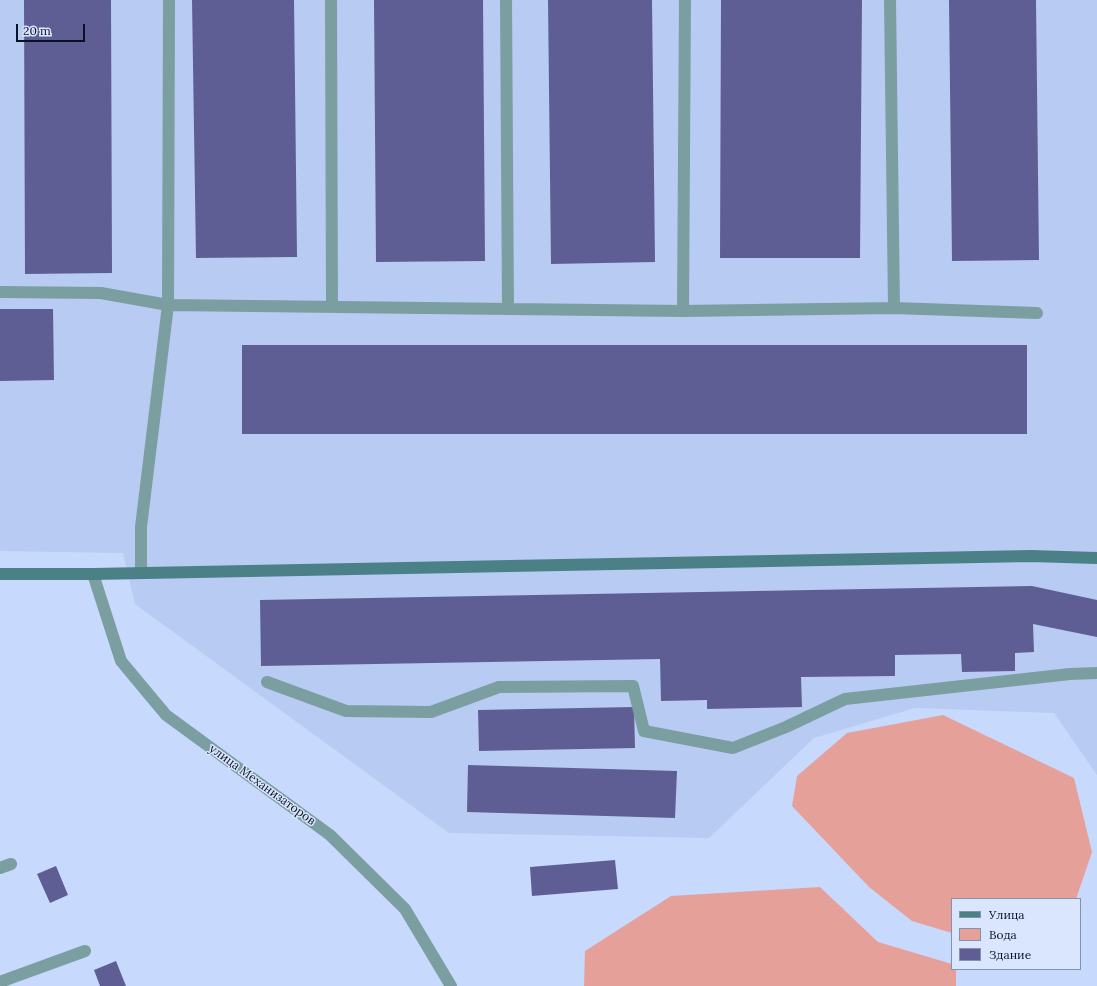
<!DOCTYPE html>
<meta charset="utf-8">
<style>
body{margin:0}
#map{position:relative;width:1097px;height:986px;overflow:hidden;background:#c7d9fd;font-family:Lora,serif}
canvas{display:block}
.legend{position:absolute;left:951px;top:898px;width:130px;height:72px;box-sizing:border-box;background:#dae6fe;border:1px solid #8692a8;margin:0;padding:5px 7px;list-style:none;font-size:12px;color:#091327}
.legend li{display:flex;align-items:center;gap:8px;height:20px}
.legend b{width:20px;border:1px solid #8692a8}
.scale{position:absolute;left:16px;top:24px;width:69px;height:18px;box-sizing:border-box;border:2px solid #091327;border-top:0;padding-left:5px;font-size:12px;line-height:14px;white-space:nowrap;color:#091327;-webkit-text-stroke:3px #dae6fe;paint-order:stroke}
</style>
<div id="map">
<canvas width="1097" height="986"></canvas>
<ul class="legend">
<li><b style="height:5px;background:#4b8186"></b>Улица</li>
<li><b style="height:11px;background:#e6a09a"></b>Вода</li>
<li><b style="height:11px;background:#5f5e94"></b>Здание</li>
</ul>
<div class="scale">20 m</div>
</div>
<script>
const c = document.querySelector('canvas').getContext('2d');
c.lineJoin = 'round';
function fillPath(path, color) {
  c.fillStyle = color;
  c.fill(path, 'evenodd');
}
function toPath(rows) {
  const path = new Path2D();
  for (const r of rows) {
    path.moveTo(r[0], r[1]);
    for (let i = 2; i < r.length; i += 2) path.lineTo(r[i], r[i + 1]);
  }
  return path;
}
function stroke(path, color, width, dash) {
  c.strokeStyle = color;
  c.lineWidth = width;
  c.lineCap = dash ? 'butt' : 'round';
  c.setLineDash(dash || []);
  c.stroke(path);
}
function label(font, color, halo, rows, align = 'center') {
  c.font = font + ' Lora,serif';
  c.lineWidth = 3;
  c.setLineDash([]);
  c.textBaseline = 'middle';
  c.strokeStyle = halo;
  c.fillStyle = color;
  for (const [text, x, y, turn = 0] of rows) {
    c.save();
    c.translate(x, y);
    c.rotate((+turn || 0) * Math.PI / 180);
    c.textAlign = isNaN(turn) ? turn : align;
    if (halo) c.strokeText(text, 0, 0);
    c.fillText(text, 0, 0);
    c.restore();
  }
}
const built = toPath([
 [0,0,1097,0,1097,775,1054,713,915,708,814,738,709,838,449,833,135,604,123,553,0,551]
]);
const water = toPath([
 [943,715,1074,778,1092,852,1076,899,952,899,952,933,912,921,869,887,792,806,797,776,847,733],
 [820,887,878,942,952,964,952,969,956,969,956,986,584,986,585,951,671,896]
]);
const building = toPath([
 [24,0,111,0,112,273,25,274],
 [192,0,294,0,297,257,196,258],
 [374,0,483,0,485,261,376,262],
 [548,0,652,0,655,262,551,264],
 [721,0,862,0,860,258,720,258],
 [949,0,1036,0,1039,260,952,261],
 [0,309,53,309,54,380,0,381],
 [242,345,1027,345,1027,434,242,434],
 [1032,586,1097,600,1097,637,1033,624,1034,652,1015,653,1015,671,962,672,961,654,895,655,895,676,801,677,802,707,707,709,707,700,661,701,660,659,261,666,260,600],
 [634,707,635,748,479,751,478,710],
 [468,765,677,771,675,818,467,812],
 [615,860,618,889,532,896,530,867],
 [56,866,68,895,50,903,37,874],
 [116,961,126,986,100,986,94,970]
]);
const lane = toPath([
 [331,0,332,306],
 [506,0,508,308],
 [890,0,894,308],
 [0,292,101,293,168,305,683,311,894,308,1037,313],
 [683,311,685,0],
 [141,573,141,527,168,305,169,0],
 [267,682,346,711,431,712,499,687,633,686,644,731,733,748,786,727,845,699,1070,674,1097,673],
 [0,868,11,864],
 [0,982,85,951]
]);
const street = toPath([
 [93,574,121,661,166,715,330,835,405,909,451,986]
]);
const secondary = toPath([
 [0,574,93,574,1031,556,1097,558]
]);
const streetNames = [
 ["улица Механизаторов",262,785,36]
];
fillPath(built, '#b8cbf2');
fillPath(water, '#e6a09a');
fillPath(building, '#5f5e94');
stroke(lane, '#7b9ea1', 12);
stroke(street, '#7b9ea1', 12);
stroke(secondary, '#4b8186', 12);
label('12px', '#091327', '#dae6fe', streetNames);
</script>
